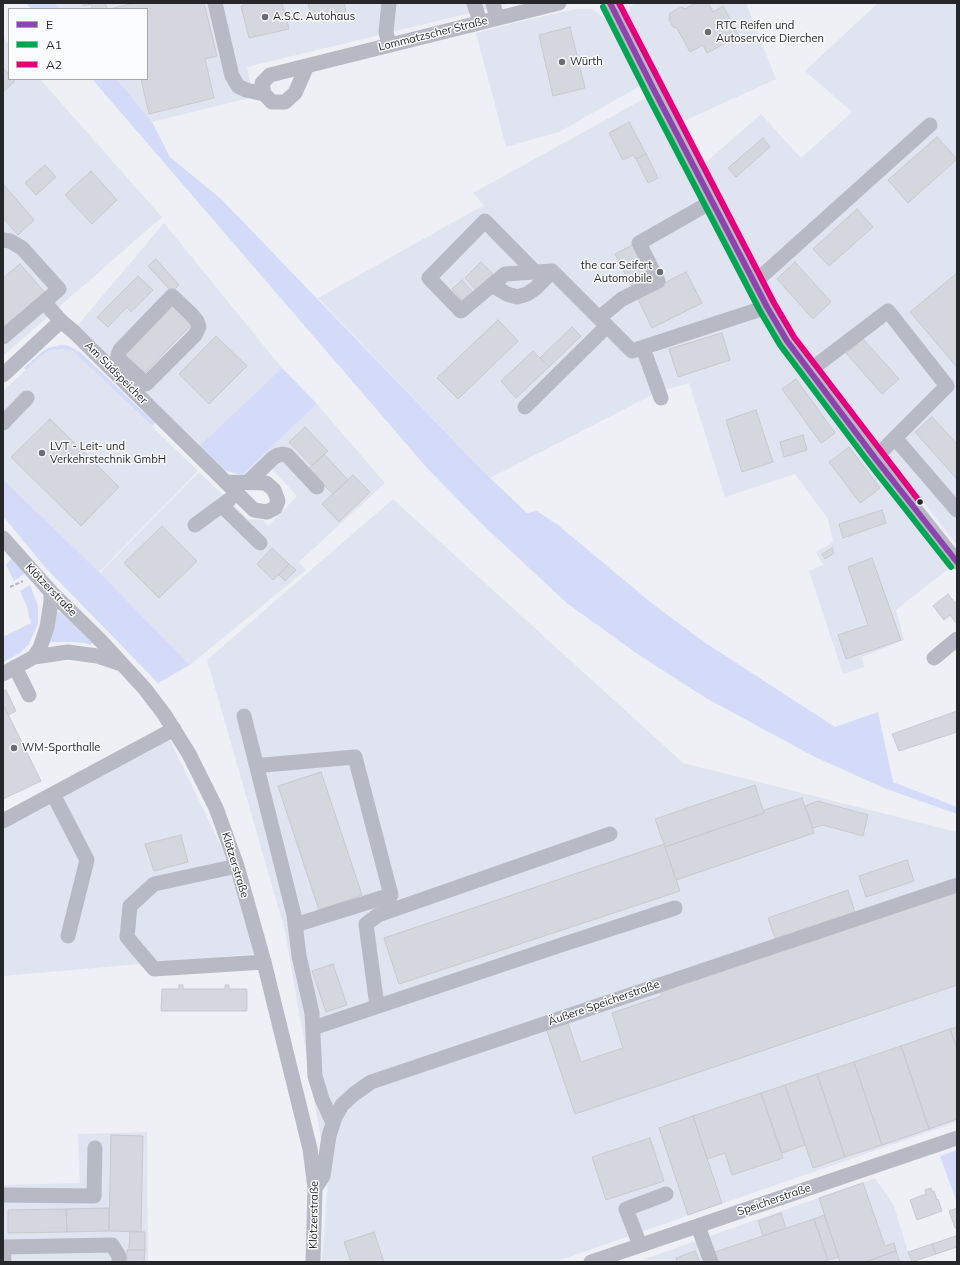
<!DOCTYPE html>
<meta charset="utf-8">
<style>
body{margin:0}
#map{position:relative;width:960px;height:1265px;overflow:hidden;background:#eef0f6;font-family:Mulish,sans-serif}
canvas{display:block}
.frame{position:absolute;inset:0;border:4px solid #26272b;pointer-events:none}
.legend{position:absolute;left:8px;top:8px;width:140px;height:72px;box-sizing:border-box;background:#fbfcfe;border:1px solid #a6a7aa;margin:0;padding:5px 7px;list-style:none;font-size:12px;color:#26272b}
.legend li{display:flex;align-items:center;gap:8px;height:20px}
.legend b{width:20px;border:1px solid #a6a7aa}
</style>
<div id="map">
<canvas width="960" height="1265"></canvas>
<div class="frame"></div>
<ul class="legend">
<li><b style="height:5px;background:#8e44ad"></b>E</li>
<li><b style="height:5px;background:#00a651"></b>A1</li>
<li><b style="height:5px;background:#e5007d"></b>A2</li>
</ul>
</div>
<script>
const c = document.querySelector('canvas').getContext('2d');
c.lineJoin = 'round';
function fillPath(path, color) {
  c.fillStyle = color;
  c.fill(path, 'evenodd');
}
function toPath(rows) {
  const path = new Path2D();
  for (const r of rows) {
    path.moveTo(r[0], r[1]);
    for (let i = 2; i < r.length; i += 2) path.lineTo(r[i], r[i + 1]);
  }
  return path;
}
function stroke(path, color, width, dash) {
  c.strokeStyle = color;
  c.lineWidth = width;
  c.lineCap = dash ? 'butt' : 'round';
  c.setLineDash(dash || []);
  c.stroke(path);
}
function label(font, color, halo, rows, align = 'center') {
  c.font = font + ' Mulish,sans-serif';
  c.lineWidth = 3;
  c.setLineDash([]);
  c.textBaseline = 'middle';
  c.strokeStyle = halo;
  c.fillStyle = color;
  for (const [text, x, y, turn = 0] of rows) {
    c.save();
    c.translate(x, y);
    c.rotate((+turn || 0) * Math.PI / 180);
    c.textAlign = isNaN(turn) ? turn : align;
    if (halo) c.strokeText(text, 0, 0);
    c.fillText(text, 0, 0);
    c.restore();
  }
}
const built = toPath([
 [55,3,512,3,247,67,253,97,152,122,117,79,147,79,147,9,60,9],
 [635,3,746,3,776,79,682,122,628,13,630,7],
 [878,3,957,3,957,545,804,347,774,301,734,220,704,164,761,114,801,158,852,112,805,71],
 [576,9,592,9,606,19,640,86,559,132,506,147,476,33,530,19],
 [3,37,9,44,9,79,40,79,162,217,3,356],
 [647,97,753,305,773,339,863,455,953,565,896,610,904,640,862,657,864,667,843,674,809,571,823,565,816,552,833,542,828,519,795,474,725,497,689,383,658,392,490,478,318,298,484,205,473,193],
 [164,223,282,368,197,448,77,326],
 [58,349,69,350,77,354,198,471,99,572,3,479,3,391,39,357,50,350],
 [317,404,385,483,299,562,306,570,190,665,100,573,199,472,248,519,263,520,268,526,297,496,269,466,259,475,242,475],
 [393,499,683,763,957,832,957,1122,555,1262,322,1262,328,1180,285,931,207,660],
 [169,738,233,871,254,954,3,976,3,826],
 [147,1132,148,1262,3,1262,3,1185,80,1183,78,1134],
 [875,1178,894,1206,911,1262,636,1262]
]);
const green = toPath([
 [26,3,55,3,60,9,31,9],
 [92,79,117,79,152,122,170,157,221,199,490,478,527,513,537,511,558,525,654,605,704,642,835,727,878,712,893,782,957,807,957,814,884,788,813,756,706,698,639,655,568,604,486,528,427,468],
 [61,345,69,346,80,352,155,423,152,426,73,351,62,349,50,350,39,357,26,370,24,368,43,351,48,348],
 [282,368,317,404,242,475,223,470,197,448],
 [3,479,99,572,190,665,158,683,44,566,3,516],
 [11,559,15,560,26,571,24,574,14,581,6,565],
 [30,585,38,606,38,623,35,631,29,644,20,653,3,662,3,637,31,623,27,607,20,591],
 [56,612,59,612,62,614,92,642,91,645,84,643,72,642,48,642],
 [957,1150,957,1203,940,1156]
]);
const building = toPath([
 [83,3,105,3,107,9,92,9,91,4,83,6,83,3],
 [134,3,204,3,217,56,205,59,214,98,149,114,141,79,147,79,147,9,110,9,134,3],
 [244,3,282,3,289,29,249,38,241,6,244,5,244,3],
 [308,3,344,3,346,11,312,18,308,3],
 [696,3,708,3,713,12,723,6,739,36,707,53,703,45,690,52,677,28,673,27,669,19,670,13,681,7,685,9,696,3],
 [570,27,585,88,553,96,539,35,570,27],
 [3,68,9,74,9,79,13,79,15,81,3,92,3,68],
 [629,122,646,154,636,159,633,155,623,160,609,133,629,122],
 [937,137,957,159,908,203,888,180,937,137],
 [763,138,770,147,736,177,728,168,763,138],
 [646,154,658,178,648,183,636,159,646,154],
 [45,165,56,177,36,195,25,183,45,165],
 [91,171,117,200,92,224,65,195,91,171],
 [4,185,34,220,18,235,3,218,4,185],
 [857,209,873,227,829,266,813,249,857,209],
 [634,244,650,276,631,286,615,254,634,244],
 [156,259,179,285,172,292,148,266,156,259],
 [481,262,493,274,476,290,465,278,481,262],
 [795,262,831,302,813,319,777,279,795,262],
 [20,264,46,294,3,331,3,278,20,264],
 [686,272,702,303,652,328,637,297,686,272],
 [957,273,957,367,910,312,957,273],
 [138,276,153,290,131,312,127,307,108,327,97,317,138,276],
 [462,280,473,292,463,301,452,289,462,280],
 [169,302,192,324,143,375,120,354,169,302],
 [498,320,518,341,458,399,437,378,498,320],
 [572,327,581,336,549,367,540,358,572,327],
 [722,333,730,360,678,377,669,349,722,333],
 [216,336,247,366,209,404,179,374,216,336],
 [863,339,899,379,882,394,846,353,863,339],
 [533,351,549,367,516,398,501,381,533,351],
 [796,379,835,433,821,443,782,389,796,379],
 [756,410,773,462,742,472,726,420,756,410],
 [932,417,957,444,957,479,915,432,932,417],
 [50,419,119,487,81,526,11,457,50,419],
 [305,427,328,451,312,466,289,442,305,427],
 [803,435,807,450,784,457,780,442,803,435],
 [849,447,880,488,860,503,829,462,849,447],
 [324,454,348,480,333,494,308,469,324,454],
 [353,475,370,492,339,522,322,504,353,475],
 [882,510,886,523,843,538,839,524,882,510],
 [162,526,197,561,159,598,124,563,162,526],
 [272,548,289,564,273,580,257,564,272,548],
 [832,548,834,553,825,559,822,554,832,548],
 [872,558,901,640,846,659,838,635,868,625,848,567,872,558],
 [289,564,296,570,285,581,279,575,289,564],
 [948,594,955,603,957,602,957,624,950,615,944,620,933,606,948,594],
 [6,690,16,711,8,715,5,708,3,709,3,691,6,690],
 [5,708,41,781,3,799,3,709,5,708],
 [957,711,957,732,899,751,892,734,957,711],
 [321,772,362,895,319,910,278,786,321,772],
 [755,785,764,813,665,847,655,819,755,785],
 [802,798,814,833,676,880,665,847,764,813,764,810,802,798],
 [818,801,868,815,863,836,823,825,813,828,805,806,818,801],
 [181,835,188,862,154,871,145,844,181,835],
 [664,844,680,891,399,984,384,938,664,844],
 [907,860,914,881,866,897,859,876,907,860],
 [957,888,957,985,575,1114,546,1028,567,1020,581,1062,623,1048,612,1013,662,996,659,989,957,888],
 [848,890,855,913,776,941,768,918,848,890],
 [333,964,347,1005,326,1012,312,971,333,964],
 [179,985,183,985,183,989,225,989,225,985,229,985,229,989,247,989,247,1011,161,1011,162,989,179,989,179,985],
 [957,1027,957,1049,950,1029,957,1027],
 [950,1029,957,1049,957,1119,929,1129,901,1046,950,1029],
 [901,1046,929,1129,882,1145,854,1062,901,1046],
 [854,1062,882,1145,845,1157,817,1074,854,1062],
 [817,1074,845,1157,813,1168,785,1085,817,1074],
 [785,1085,805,1145,782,1153,761,1093,785,1085],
 [761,1093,783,1158,732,1175,725,1153,707,1159,693,1116,761,1093],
 [693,1116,722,1203,688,1215,659,1128,693,1116],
 [111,1135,143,1136,141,1232,109,1231,111,1135],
 [650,1138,664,1181,606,1200,592,1157,650,1138],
 [863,1183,885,1246,894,1243,896,1251,865,1262,840,1262,819,1198,863,1183],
 [931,1188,932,1192,934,1191,937,1200,938,1199,942,1211,917,1220,910,1200,926,1194,925,1190,931,1188],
 [109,1208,109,1231,67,1232,66,1209,109,1208],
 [957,1208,957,1228,955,1228,949,1211,957,1208],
 [66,1209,67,1232,8,1233,8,1210,66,1209],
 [781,1213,786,1228,763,1236,758,1221,781,1213],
 [824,1215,839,1257,828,1260,814,1219,824,1215],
 [814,1219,828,1260,823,1262,715,1262,712,1253,814,1219],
 [130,1231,145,1232,145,1250,129,1250,130,1231],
 [374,1232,384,1262,351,1262,344,1242,374,1232],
 [956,1236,957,1240,957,1247,936,1254,932,1244,956,1236],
 [932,1244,936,1254,912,1262,908,1252,932,1244],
 [127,1250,145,1250,144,1262,127,1262,127,1250],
 [695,1251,700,1262,677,1262,676,1258,695,1251],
 [896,1251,900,1262,865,1262,896,1251]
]);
const path = toPath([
 [10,587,23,581]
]);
const minor = toPath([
 [215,3,232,76,238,86,246,90,264,94],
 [474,3,480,22],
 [493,3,497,18],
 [610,3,656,94,767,307,787,341,809,371,875,458,957,562],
 [389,45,386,32,389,3],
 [307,66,295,93,285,102,272,102,264,94,262,83,270,75,559,3],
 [3,240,10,241,22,248,59,289,44,302],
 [535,272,505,274,461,311,429,278,485,221,535,272,552,271,632,351,767,307],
 [754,283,930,125],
 [492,285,507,294,517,297,527,294,536,288,552,271],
 [599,318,622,299,658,281,639,243,711,202],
 [3,337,44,302,61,321],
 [643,348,661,398],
 [110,367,119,359,146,384,195,335,199,327,197,321,191,314,172,296,120,350,118,355,119,359],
 [809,371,888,311,947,386,875,458],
 [3,375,61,321,74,332,254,510,267,512,275,508,278,501,274,490,266,483,226,482],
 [525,407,607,326],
 [3,423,27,398],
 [895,438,957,510],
 [248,482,273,458,278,455,283,454,287,455,317,487],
 [222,506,260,543],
 [195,525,229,500],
 [3,538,51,592,100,640,145,689,164,714,189,754,216,808,237,866,264,962,310,1149,315,1188,313,1262],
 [34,657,40,648,47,627,51,602,51,592],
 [934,658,957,639],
 [15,667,29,695],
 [3,674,34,657,68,652,97,656,121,664],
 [244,716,294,915,299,956,312,1013,315,1076,322,1099,333,1123],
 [257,766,264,765,355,757,391,895,295,925],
 [53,794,87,860,68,936],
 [3,821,174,729],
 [237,866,154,884,130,906,127,937,154,969,264,962],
 [377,1006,366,924,378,915,610,834],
 [313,1028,561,945,675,908],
 [316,1187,323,1176,329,1136,335,1117,342,1105,354,1094,371,1082,957,885],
 [3,1195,94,1196,95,1148],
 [698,1226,711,1262],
 [640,1245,626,1209,666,1194],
 [3,1247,112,1245,119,1256,119,1262],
 [3,1247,4,1262],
 [591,1262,957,1138]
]);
const bus1 = toPath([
 [610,3,656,94,767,307,787,341,875,458,957,562]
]);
const bus2 = toPath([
 [603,7,649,98,760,311,780,345,869,463,951,567]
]);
const bus3 = toPath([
 [619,3,774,303,794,337,920,502]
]);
const markers = [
 [265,17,4,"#6c6d72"],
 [708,32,4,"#6c6d72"],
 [562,62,4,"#6c6d72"],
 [660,272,4,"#6c6d72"],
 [42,453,4,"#6c6d72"],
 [920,502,3.5,"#26272b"],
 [14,748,4,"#6c6d72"]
];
const poiNames = [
 ["A.S.C. Autohaus",273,17],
 ["RTC Reifen und",716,26],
 ["Autoservice Dierchen",716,39],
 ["Würth",570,62],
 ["the car Seifert",652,266,"right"],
 ["Automobile",652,279,"right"],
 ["LVT - Leit- und",50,447],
 ["Verkehrstechnik GmbH",50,460],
 ["WM-Sporthalle",22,748]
];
const streetNames = [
 ["Lommatzscher Straße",433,34,-14],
 ["Am Südspeicher",116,373,45],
 ["Klötzerstraße",51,590,46],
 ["Klötzerstraße",235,865,73],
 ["Äußere Speicherstraße",604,1003,-19],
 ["Speicherstraße",774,1200,-19],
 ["Klötzerstraße",314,1215,-89]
];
fillPath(built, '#e0e4f1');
fillPath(green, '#d3dbf9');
fillPath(building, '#d5d7de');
stroke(building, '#c8c9cd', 1);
stroke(path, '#b4b6be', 2, [4, 2]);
stroke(minor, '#b7bac4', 15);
stroke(bus1, '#8e44ad', 6);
stroke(bus2, '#00a651', 6);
stroke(bus3, '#e5007d', 6);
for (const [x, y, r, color] of markers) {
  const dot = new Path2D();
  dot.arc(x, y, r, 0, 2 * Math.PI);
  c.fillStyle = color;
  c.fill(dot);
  stroke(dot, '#fbfcfe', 1.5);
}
label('11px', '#26272b', '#fbfcfe', poiNames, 'left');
label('11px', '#26272b', '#fbfcfe', streetNames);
</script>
